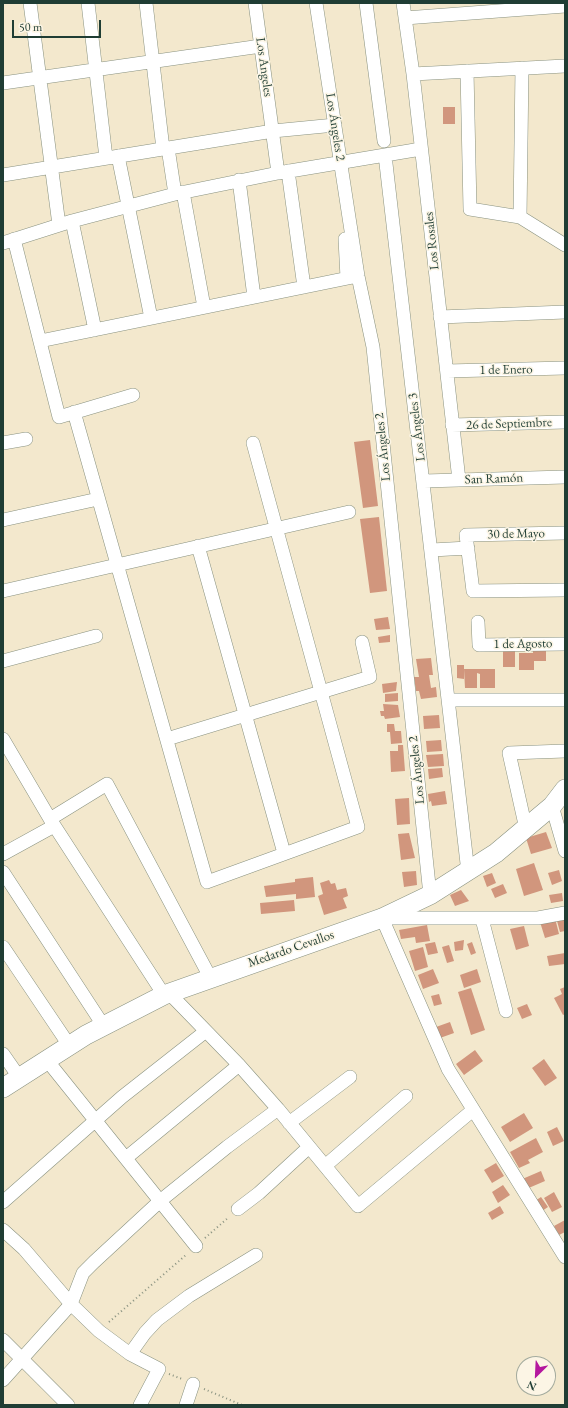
<!DOCTYPE html>
<meta charset="utf-8">
<style>
body{margin:0}
#map{position:relative;width:568px;height:1408px;overflow:hidden;background:#f3e8cd;font-family:"EB Garamond",serif}
canvas{display:block}
.frame{position:absolute;inset:0;border:4px solid #1f3d34;pointer-events:none}
.north{position:absolute;left:516px;top:1356px;width:40px;height:40px;box-sizing:border-box;background:#fcf5e5;border:1px solid #a4ab9e;border-radius:50%;rotate:204deg;font-size:11px;font-weight:700;line-height:16px;text-align:center;color:#1f3d34}
.north::after{content:'';display:block;margin:auto;width:14px;height:18px;background:#b5179e;clip-path:polygon(50% 0,100% 100%,50% 72%,0 100%)}
.scale{position:absolute;left:12px;top:20px;width:89px;height:18px;box-sizing:border-box;border:2px solid #1f3d34;border-top:0;padding-left:5px;font-size:12px;line-height:14px;white-space:nowrap;color:#1f3d34;-webkit-text-stroke:3px #fcf5e5;paint-order:stroke}
</style>
<div id="map">
<canvas width="568" height="1408"></canvas>
<div class="frame"></div>
<div class="north">N</div>
<div class="scale">50 m</div>
</div>
<script>
const c = document.querySelector('canvas').getContext('2d');
c.lineJoin = 'round';
function fillPath(path, color) {
  c.fillStyle = color;
  c.fill(path, 'evenodd');
}
function toPath(rows) {
  const path = new Path2D();
  for (const r of rows) {
    path.moveTo(r[0], r[1]);
    for (let i = 2; i < r.length; i += 2) path.lineTo(r[i], r[i + 1]);
  }
  return path;
}
function stroke(path, color, width, dash) {
  c.strokeStyle = color;
  c.lineWidth = width;
  c.lineCap = dash ? 'butt' : 'round';
  c.setLineDash(dash || []);
  c.stroke(path);
}
function label(font, color, halo, rows, align = 'center') {
  c.font = font + ' "EB Garamond",serif';
  c.lineWidth = 3;
  c.setLineDash([]);
  c.textBaseline = 'middle';
  c.strokeStyle = halo;
  c.fillStyle = color;
  for (const [text, x, y, turn = 0] of rows) {
    c.save();
    c.translate(x, y);
    c.rotate((+turn || 0) * Math.PI / 180);
    c.textAlign = isNaN(turn) ? turn : align;
    if (halo) c.strokeText(text, 0, 0);
    c.fillText(text, 0, 0);
    c.restore();
  }
}
const building = toPath([
 [443,107,455,107,455,124,443,124],
 [370,440,378,506,363,508,354,442],
 [379,517,387,591,370,593,360,519],
 [388,617,390,629,376,630,374,619],
 [390,635,390,642,379,643,378,637],
 [503,648,515,648,515,667,503,667],
 [533,648,546,648,546,661,534,661,534,670,519,670,519,653,533,653],
 [431,658,433,675,429,675,431,688,436,687,437,697,421,699,419,691,416,691,414,677,419,677,416,659],
 [457,665,464,665,464,679,457,678],
 [464,669,495,669,495,688,480,688,480,674,477,673,477,688,465,688],
 [397,682,396,691,383,693,382,684],
 [398,693,398,701,385,702,385,694],
 [383,704,398,705,400,717,385,719,384,716,381,716,380,711,384,711],
 [439,715,440,728,424,729,423,716],
 [387,724,394,724,395,731,401,731,402,743,391,744,390,732,387,732],
 [441,740,442,751,427,752,426,741],
 [398,745,403,745,405,771,391,772,390,751,398,751],
 [443,754,444,766,428,767,426,755],
 [442,768,443,777,429,779,428,769],
 [445,791,447,804,432,806,431,801,429,802,428,794],
 [409,798,410,824,397,825,395,799],
 [546,832,552,848,531,854,526,838],
 [409,833,415,858,401,860,398,834],
 [534,863,543,890,524,896,516,869],
 [559,870,562,881,552,885,548,873],
 [416,871,417,885,404,887,402,872],
 [492,873,496,883,487,887,483,876],
 [313,877,315,897,296,899,296,894,266,897,264,886,295,882,295,879],
 [329,880,331,884,335,883,337,890,346,888,348,896,343,898,347,908,324,915,318,896,323,894,320,883],
 [503,884,507,893,495,898,491,889],
 [461,890,469,901,455,906,450,895],
 [562,893,563,901,551,903,549,895],
 [294,900,295,911,261,914,260,903],
 [555,918,559,934,545,938,540,922],
 [565,919,565,931,560,932,557,921],
 [427,925,430,941,416,943,415,937,401,939,399,930],
 [524,926,529,946,516,950,510,929],
 [464,940,463,950,455,951,454,942],
 [435,942,438,953,428,955,425,944],
 [472,942,476,953,471,955,467,944],
 [449,945,454,961,447,963,442,947],
 [423,947,428,967,415,971,409,951],
 [565,953,565,964,549,966,547,956],
 [433,969,439,983,423,989,418,975],
 [477,969,481,982,464,988,460,975],
 [565,987,565,1014,563,1015,554,998,562,994,560,989],
 [471,988,485,1030,471,1035,458,992],
 [439,994,442,1004,434,1006,431,996],
 [527,1004,532,1015,522,1019,517,1008],
 [450,1022,454,1033,440,1038,436,1027],
 [475,1050,483,1061,464,1075,456,1064],
 [544,1059,557,1078,545,1086,532,1068],
 [524,1113,533,1128,510,1142,501,1127],
 [557,1127,564,1141,553,1146,547,1132],
 [536,1138,543,1152,528,1160,530,1163,519,1168,510,1152],
 [496,1163,504,1176,492,1183,484,1170],
 [541,1171,545,1181,524,1190,520,1180],
 [503,1185,510,1195,498,1203,492,1192],
 [554,1192,562,1207,552,1212,544,1198],
 [541,1197,548,1207,542,1211,535,1201],
 [500,1206,504,1213,492,1220,488,1213],
 [565,1220,565,1232,559,1235,554,1226]
]);
const path = toPath([
 [205,1238,229,1217],
 [109,1322,187,1254],
 [169,1374,182,1379],
 [204,1389,242,1405]
]);
const street = toPath([
 [30,3,59,225],
 [88,3,106,158],
 [146,3,163,149],
 [255,3,278,173],
 [316,3,358,276,373,347,430,895],
 [366,3,384,141],
 [403,3,413,74,459,480],
 [405,18,565,6],
 [467,71,470,209,520,217,565,245],
 [413,74,565,66],
 [3,83,261,46],
 [168,148,175,194],
 [385,155,468,872],
 [118,156,151,318],
 [288,171,304,287],
 [3,175,273,131,335,125],
 [239,180,254,297],
 [183,192,204,307],
 [520,217,522,68],
 [72,221,95,330],
 [14,239,59,417,133,395],
 [345,239,347,278],
 [3,243,72,221,175,194,278,173,421,149],
 [440,317,565,312],
 [40,341,358,276],
 [447,371,565,368],
 [74,412,207,882,358,827,253,443],
 [452,425,565,422],
 [3,443,26,439],
 [424,481,565,477],
 [3,520,98,499],
 [565,533,466,535,473,591,565,590],
 [198,546,284,853],
 [432,550,468,548],
 [3,591,349,512],
 [478,622,479,645,565,644],
 [3,661,96,636],
 [448,700,565,700],
 [3,739,50,819,164,995],
 [167,739,370,677,362,642],
 [552,806,565,851],
 [50,819,107,784,210,977],
 [526,829,509,753,565,751],
 [3,854,54,826],
 [3,872,103,1025],
 [565,913,538,918,382,918,448,1069,565,1257],
 [482,919,506,1011],
 [3,947,69,1045],
 [169,993,239,1065,278,1109,358,1206,473,1110],
 [3,1054,19,1077],
 [46,1059,196,1246],
 [289,1123,350,1077],
 [126,1158,239,1065],
 [325,1166,406,1096],
 [3,1202,122,1097,206,1031],
 [238,1209,259,1193,309,1147],
 [3,1230,24,1249,71,1304,99,1331,130,1354,159,1369,140,1405],
 [3,1340,68,1405],
 [130,1354,145,1333,157,1320,189,1296,256,1255],
 [3,1380,71,1304,83,1273,94,1262,160,1201,227,1147,278,1109],
 [186,1405,193,1384]
]);
const secondary = toPath([
 [3,1088,86,1035,164,995,382,918,430,895,496,853,552,806,565,789]
]);
const streetNames = [
 ["Los Angeles",264,67,82],
 ["Los Ángeles 2",335,127,81],
 ["Los Rosales",432,241,-96],
 ["1 de Enero",506,370,-1],
 ["26 de Septiembre",509,424,-2],
 ["Los Ángeles 3",417,427,-97],
 ["Los Ángeles 2",383,447,-96],
 ["San Ramón",494,479,-2],
 ["30 de Mayo",516,534,-1],
 ["1 de Agosto",523,644,-1],
 ["Los Ángeles 2",417,770,-96],
 ["Medardo Cevallos",291,949,-19]
];
fillPath(building, '#d1967d');
stroke(street, '#899280', 14);
stroke(secondary, '#899280', 20);
stroke(path, '#899280', 2, [1, 3]);
stroke(street, '#fff', 13);
stroke(secondary, '#fff', 19);
label('13px', '#1f3d34', '#fcf5e5', streetNames);
</script>
